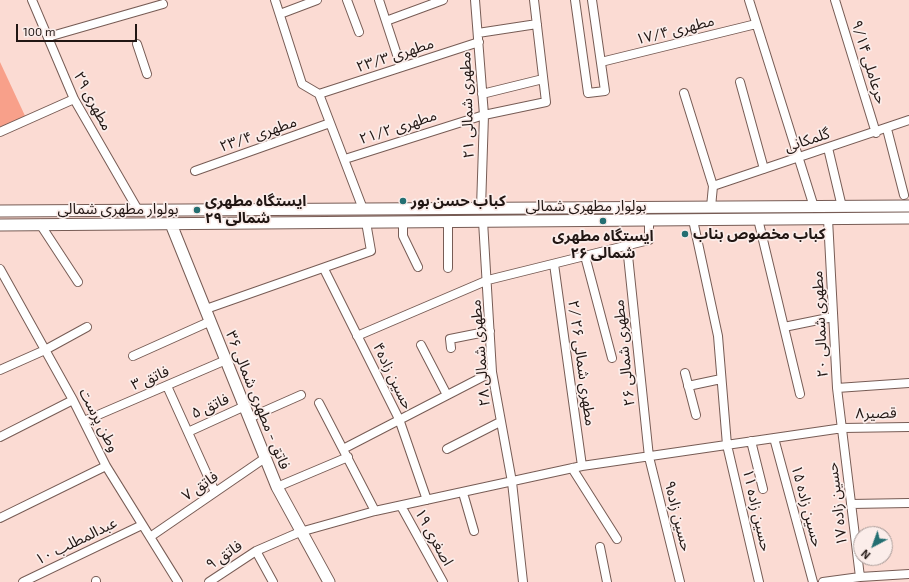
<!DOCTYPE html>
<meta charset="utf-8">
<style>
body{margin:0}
#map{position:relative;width:909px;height:582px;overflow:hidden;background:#fbdbd3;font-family:"Exo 2",sans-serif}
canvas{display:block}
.north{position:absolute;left:853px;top:526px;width:40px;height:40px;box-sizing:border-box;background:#fbedea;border:1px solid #a49794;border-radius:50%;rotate:221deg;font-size:11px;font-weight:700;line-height:16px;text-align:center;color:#211613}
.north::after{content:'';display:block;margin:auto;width:14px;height:18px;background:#246f72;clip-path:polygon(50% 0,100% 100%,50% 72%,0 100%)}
.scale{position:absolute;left:16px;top:24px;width:121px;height:18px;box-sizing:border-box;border:2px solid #211613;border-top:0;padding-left:5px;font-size:12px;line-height:14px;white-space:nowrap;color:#211613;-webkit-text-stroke:3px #fbedea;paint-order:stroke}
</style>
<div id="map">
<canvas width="909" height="582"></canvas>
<div class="north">N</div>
<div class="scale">100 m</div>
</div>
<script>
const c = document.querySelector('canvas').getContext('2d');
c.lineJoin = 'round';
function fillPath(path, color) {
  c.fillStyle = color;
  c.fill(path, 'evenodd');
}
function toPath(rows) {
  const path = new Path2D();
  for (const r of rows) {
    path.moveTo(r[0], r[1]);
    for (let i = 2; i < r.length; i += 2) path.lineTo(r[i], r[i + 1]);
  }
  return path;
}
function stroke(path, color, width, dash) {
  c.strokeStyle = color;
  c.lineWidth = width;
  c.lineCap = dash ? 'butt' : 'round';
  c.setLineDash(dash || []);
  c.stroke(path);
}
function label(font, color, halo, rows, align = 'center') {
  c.font = font + ' "Exo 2","Noto Sans Arabic",sans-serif';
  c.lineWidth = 3.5;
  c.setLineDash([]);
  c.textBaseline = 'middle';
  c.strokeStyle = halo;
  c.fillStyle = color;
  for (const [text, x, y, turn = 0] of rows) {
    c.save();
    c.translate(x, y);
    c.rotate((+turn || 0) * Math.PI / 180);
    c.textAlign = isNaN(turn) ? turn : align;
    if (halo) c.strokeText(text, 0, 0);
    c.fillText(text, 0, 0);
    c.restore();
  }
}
const green = toPath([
 [0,62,26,118,0,129]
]);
const street = toPath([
 [32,0,74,99,138,210],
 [275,0,302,84,319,94,363,209],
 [347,0,359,32],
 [379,0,401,67],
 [475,0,484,115,481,208],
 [575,0,588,93,605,91,592,0],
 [749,0,814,207],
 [835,0,876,133],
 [280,14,317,0],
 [386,21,443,0],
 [478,33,537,24],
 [48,37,163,4],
 [137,44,147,74],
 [601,62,756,24],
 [740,82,764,169],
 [684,93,713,186,711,207],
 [319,94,479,42],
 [482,94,543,79],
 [887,129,904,195],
 [0,132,74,99],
 [828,148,842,207],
 [345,159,484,115,546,102,534,0],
 [195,171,330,123],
 [713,186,909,120],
 [758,219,800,394],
 [828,219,837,388,860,577],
 [693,220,718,336,727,445,759,582],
 [483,221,492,372,512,482,523,582],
 [403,222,403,236,418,267],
 [448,222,448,268],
 [40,224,78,282],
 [627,246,649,457,680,582],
 [585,256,612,358],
 [554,264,582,466],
 [0,269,73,400,106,466,178,582],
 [324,269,399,419,427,500],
 [206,309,371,251,366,222],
 [784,327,833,317],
 [357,336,488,280,649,240,649,220],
 [421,345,447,395],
 [451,348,450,339,490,331],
 [133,356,211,321],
 [0,370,45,350,87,327],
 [685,373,696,415],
 [167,386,215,492],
 [688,386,721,379],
 [837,388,909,383],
 [319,403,375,511],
 [249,418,301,395],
 [84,421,226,360],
 [188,432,245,406],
 [0,437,73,400],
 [774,438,813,582],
 [751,441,763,489],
 [343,449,492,372],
 [447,449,500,422],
 [572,468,617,539],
 [277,487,348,457],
 [463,493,474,531],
 [851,504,909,503],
 [401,506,443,582],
 [0,518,106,466],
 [150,537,265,458],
 [600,547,607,582],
 [256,551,273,582],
 [96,581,96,582],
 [23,582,142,525],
 [209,582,256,551,300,532,375,511,582,466,843,428,909,427],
 [823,582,860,577,909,574]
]);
const secondary = toPath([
 [0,211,909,206],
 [171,224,277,487,329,582],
 [0,225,909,218]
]);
const markers = [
 [403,201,4,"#246f72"],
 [197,210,4,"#246f72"],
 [603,221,4,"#246f72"],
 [685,234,4,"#246f72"]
];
const streetNames = [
 ["مطهری ۱۷/۴",675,30,-14],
 ["مطهری ۲۳/۳",395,55,-18],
 ["حرعاملی ۹/۱۴",869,62,73],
 ["مطهری ۲۹",93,101,62],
 ["مطهری شمالی ۲۱",467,105,-92],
 ["مطهری ۲۱/۲",398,127,-18],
 ["مطهری ۲۳/۴",258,134,-19],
 ["گلمکانی",807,140,-18],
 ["بولوار مطهری شمالی",586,206],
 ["بولوار مطهری شمالی",118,209],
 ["مطهری شمالی ۲۰",820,324,-93],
 ["مطهری شمالی ۲۸",480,353,-95],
 ["مطهری شمالی ۲۶",624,353,-96],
 ["مطهری شمالی ۲۶ /۲",582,363,82],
 ["حسین زاده۴",393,376,64],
 ["فاتق ۳",150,378,-23],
 ["فاتق - مطهری شمالی ۳۶",258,400,68],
 ["فاتق ۵",210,406,-24],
 ["قصیر۸",876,413,-1],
 ["وطن پرست",99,420,63],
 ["فاتق ۷",200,486,-34],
 ["حسین زاده ۱۷",837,504,-97],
 ["حسین زاده ۱۵",807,506,75],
 ["حسین زاده ۱۱",757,510,77],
 ["حسین زاده۹",678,516,76],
 ["اصغری ۱۹",434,537,61],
 ["عبدالمطلب ۱۰",76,541,-26],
 ["فاتق ۹",224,555,-34]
];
const poiNames = [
 ["ایستگاه مطهری",205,201],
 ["شمالی ۲۹",205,218],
 ["كباب حسن بور",411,201],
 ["كباب مخصوص بناب",693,234],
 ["ایستگاه مطهری",603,236,"center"],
 ["شمالی ۲۶",603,253,"center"]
];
fillPath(green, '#f8a08a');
stroke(street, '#775c55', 10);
stroke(secondary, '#775c55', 13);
stroke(street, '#fff', 8);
stroke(secondary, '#fff', 11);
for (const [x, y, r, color] of markers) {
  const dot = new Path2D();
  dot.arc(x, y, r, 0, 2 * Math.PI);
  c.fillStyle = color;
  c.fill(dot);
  stroke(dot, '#fbedea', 1.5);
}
label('15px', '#211613', '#fbedea', streetNames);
label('bold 15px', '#211613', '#fbedea', poiNames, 'left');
</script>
